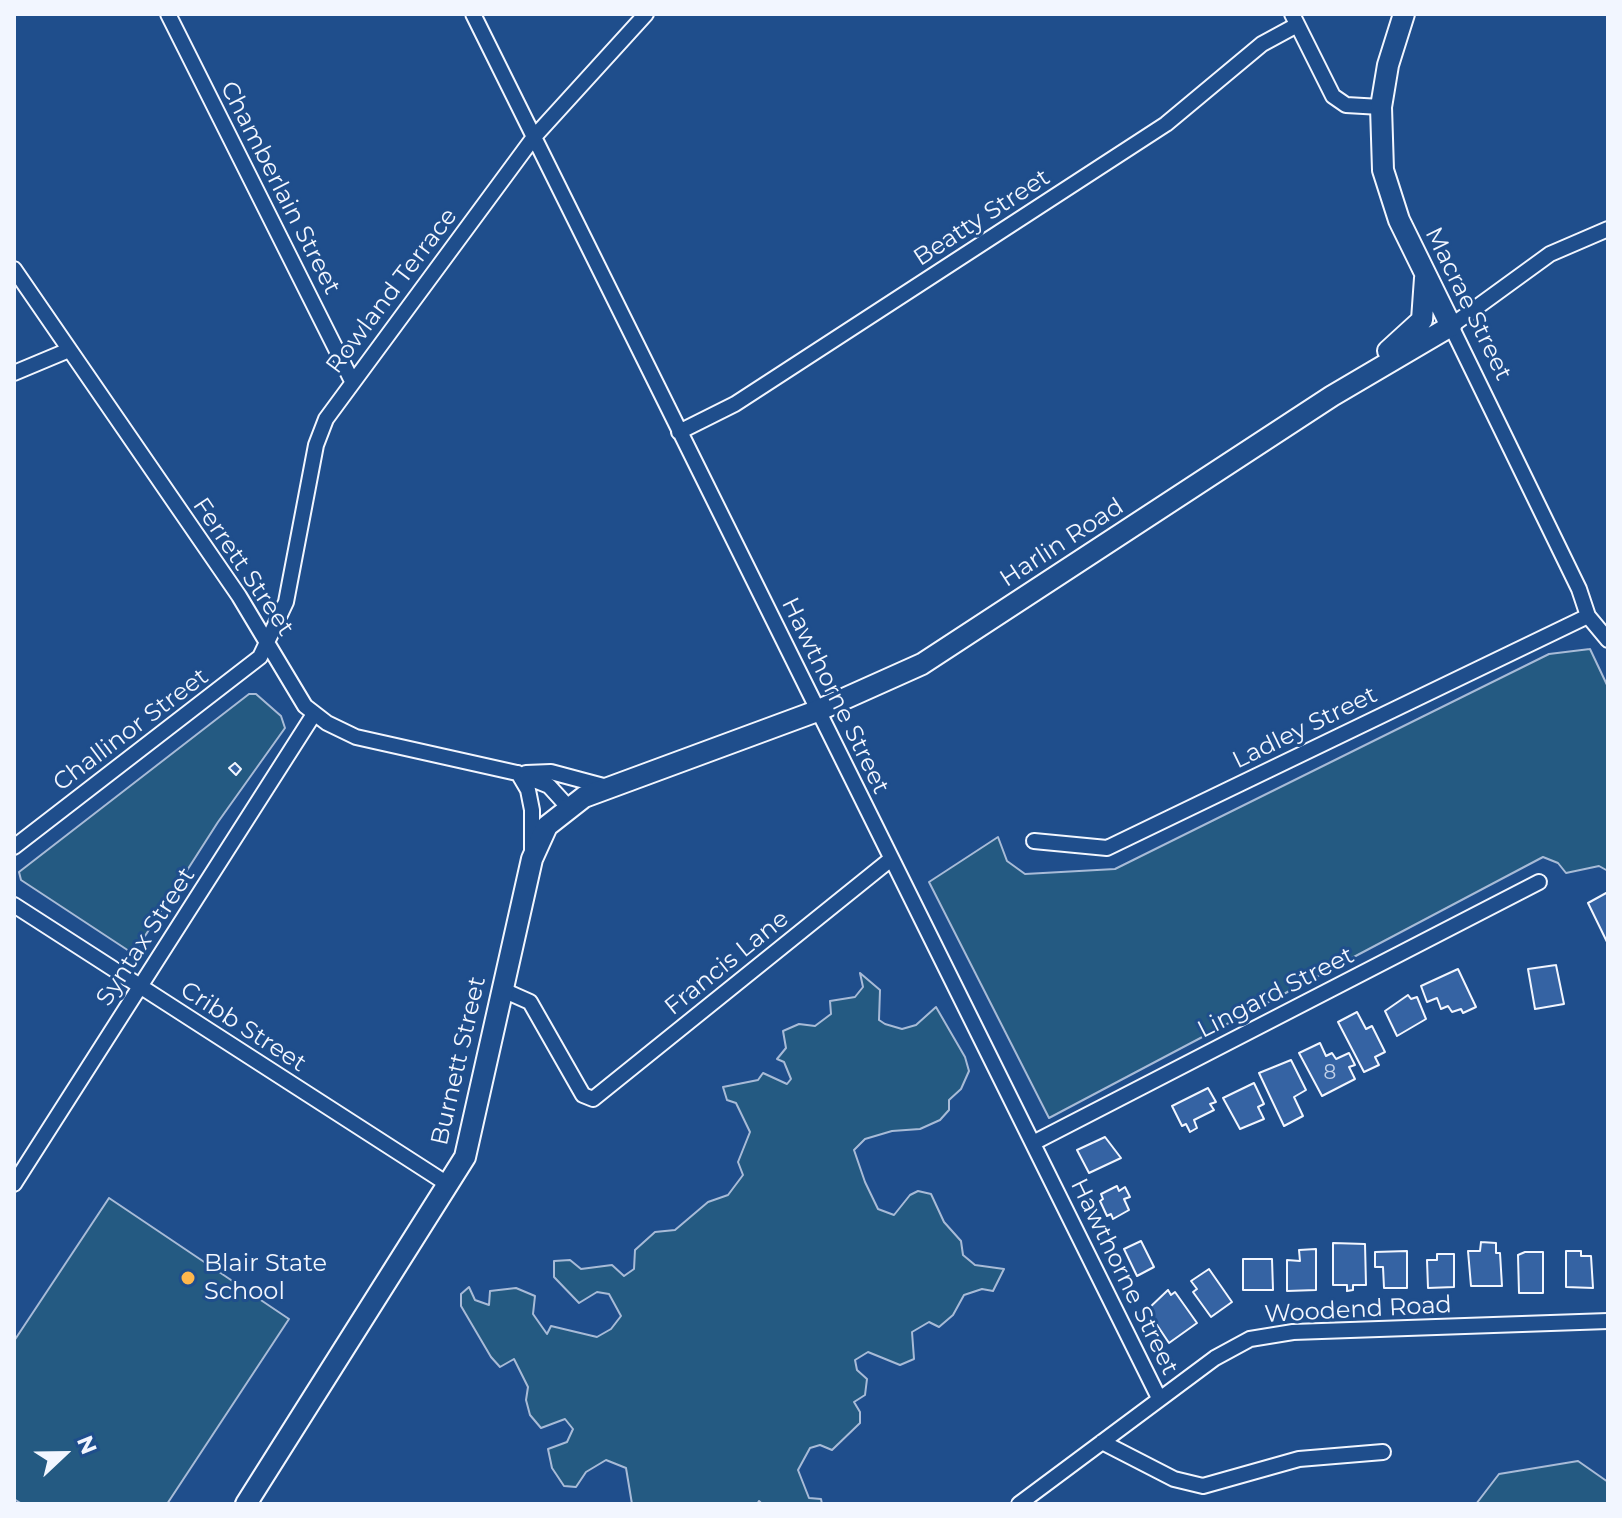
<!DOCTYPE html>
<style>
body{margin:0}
#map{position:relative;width:1622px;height:1518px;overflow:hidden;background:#1f4e8c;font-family:Montserrat,sans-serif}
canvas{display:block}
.frame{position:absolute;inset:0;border:16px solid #f2f6ff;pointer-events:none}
.north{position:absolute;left:24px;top:1414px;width:80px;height:80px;-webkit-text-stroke:6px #1f4e8c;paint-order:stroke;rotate:68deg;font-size:22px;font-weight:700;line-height:32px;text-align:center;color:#f2f6ff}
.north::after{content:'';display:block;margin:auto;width:28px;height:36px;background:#f2f6ff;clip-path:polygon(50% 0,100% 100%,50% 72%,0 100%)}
</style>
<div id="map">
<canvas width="1622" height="1518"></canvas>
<div class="frame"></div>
<div class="north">N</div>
</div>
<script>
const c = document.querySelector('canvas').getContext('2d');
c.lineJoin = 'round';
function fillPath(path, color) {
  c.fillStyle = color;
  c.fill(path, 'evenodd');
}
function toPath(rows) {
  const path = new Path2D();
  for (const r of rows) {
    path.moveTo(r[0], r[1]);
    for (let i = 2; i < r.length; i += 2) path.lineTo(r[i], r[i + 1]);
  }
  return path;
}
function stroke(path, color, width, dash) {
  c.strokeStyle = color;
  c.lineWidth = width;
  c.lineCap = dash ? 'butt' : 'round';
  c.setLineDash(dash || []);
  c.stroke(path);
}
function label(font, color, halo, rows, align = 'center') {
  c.font = font + ' Montserrat,sans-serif';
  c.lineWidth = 6;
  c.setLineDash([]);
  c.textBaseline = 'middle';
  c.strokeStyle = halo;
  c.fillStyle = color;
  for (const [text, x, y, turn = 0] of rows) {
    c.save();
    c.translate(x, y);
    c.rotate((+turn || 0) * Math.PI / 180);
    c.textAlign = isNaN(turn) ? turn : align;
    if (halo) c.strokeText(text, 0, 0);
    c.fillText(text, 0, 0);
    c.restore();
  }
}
const green = toPath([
 [1590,649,1608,687,1608,871,1599,866,1566,873,1558,863,1543,857,1049,1118,929,882,998,837,1007,861,1025,874,1115,869,1549,654,1590,649],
 [249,694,256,694,281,716,285,728,218,822,136,950,129,951,21,880,19,872,249,694],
 [860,973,880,990,879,1020,885,1024,902,1029,916,1025,936,1007,965,1057,969,1071,961,1089,949,1100,949,1110,940,1120,920,1129,892,1131,865,1139,854,1150,865,1182,878,1209,894,1215,910,1195,918,1191,931,1194,944,1222,961,1241,963,1255,975,1265,1004,1269,993,1291,982,1289,964,1295,953,1315,939,1327,929,1322,912,1332,914,1359,900,1365,868,1352,855,1360,857,1370,867,1379,865,1395,854,1402,860,1412,860,1423,832,1450,820,1445,810,1448,798,1470,809,1498,821,1499,822,1504,762,1504,759,1501,757,1504,632,1504,626,1468,606,1460,586,1472,576,1487,564,1486,552,1468,548,1449,567,1442,573,1429,565,1419,541,1428,530,1415,526,1400,528,1387,514,1359,500,1367,491,1357,461,1306,461,1294,469,1287,475,1300,489,1305,490,1291,516,1288,535,1296,533,1314,547,1334,551,1326,597,1337,611,1329,621,1316,609,1294,597,1292,579,1303,554,1277,554,1261,570,1260,581,1269,612,1265,624,1276,634,1269,635,1250,655,1232,675,1230,708,1202,728,1195,743,1175,738,1162,750,1132,736,1103,727,1100,723,1087,758,1080,763,1073,787,1084,791,1079,784,1062,777,1059,786,1048,783,1031,799,1024,815,1026,831,1014,830,1001,855,997,863,987,860,973],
 [109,1198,289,1319,167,1504,22,1504,14,1499,14,1341,109,1198],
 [1578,1461,1608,1482,1608,1504,1476,1504,1499,1474,1578,1461]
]);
const building = toPath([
 [235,763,241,769,236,775,229,768,235,763],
 [1608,892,1608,944,1588,903,1608,892],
 [1556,965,1564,1004,1535,1009,1528,969,1556,965],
 [1458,969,1476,1007,1463,1013,1461,1009,1452,1012,1448,1006,1441,1009,1437,998,1427,1002,1421,986,1458,969],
 [1408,995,1411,999,1417,997,1426,1019,1397,1036,1385,1011,1408,995],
 [1357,1012,1366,1029,1372,1026,1385,1052,1375,1057,1379,1065,1364,1072,1338,1022,1357,1012],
 [1320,1043,1326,1056,1332,1053,1336,1059,1349,1053,1355,1065,1349,1067,1355,1079,1322,1096,1299,1053,1320,1043],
 [1291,1060,1306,1090,1294,1097,1303,1116,1284,1126,1259,1073,1291,1060],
 [1254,1083,1264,1104,1258,1107,1264,1119,1240,1129,1223,1098,1254,1083],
 [1208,1088,1216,1102,1210,1104,1214,1110,1194,1120,1197,1128,1190,1132,1186,1124,1182,1126,1172,1106,1208,1088],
 [1105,1137,1121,1158,1089,1173,1077,1150,1105,1137],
 [1117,1186,1119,1191,1125,1187,1130,1197,1124,1199,1129,1210,1113,1219,1111,1214,1107,1216,1100,1201,1103,1199,1101,1194,1117,1186],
 [1141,1241,1154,1267,1137,1276,1124,1249,1141,1241],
 [1481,1242,1496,1243,1496,1253,1500,1253,1502,1286,1471,1286,1468,1251,1480,1251,1481,1242],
 [1333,1243,1365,1244,1366,1285,1353,1285,1353,1290,1347,1291,1347,1285,1333,1285,1333,1243],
 [1316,1249,1316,1290,1287,1291,1287,1260,1300,1261,1299,1250,1316,1249],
 [1407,1251,1407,1288,1384,1288,1383,1267,1375,1267,1375,1252,1407,1251],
 [1566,1251,1581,1251,1581,1256,1591,1256,1593,1288,1566,1287,1566,1251],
 [1525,1252,1543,1252,1543,1293,1519,1293,1518,1255,1525,1252],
 [1437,1254,1454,1254,1454,1287,1428,1288,1427,1260,1437,1260,1437,1254],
 [1243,1259,1272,1259,1273,1290,1243,1290,1243,1259],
 [1209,1269,1232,1302,1211,1317,1193,1292,1197,1289,1191,1281,1209,1269],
 [1168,1290,1171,1295,1175,1292,1197,1323,1169,1343,1147,1310,1168,1290]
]);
const minor = toPath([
 [168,14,352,381],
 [473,14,1159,1398],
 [1292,14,1333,96,1346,105,1381,107],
 [1608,229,1550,254,1451,326,1579,589,1588,616,1608,640],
 [14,269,239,596,305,706,327,723,356,737,517,773,549,786,569,808],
 [14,373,69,350],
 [679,432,735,404,1166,124,1262,44,1297,25],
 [518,773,528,790,532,810,532,853],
 [526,773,551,772,611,788],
 [1034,841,1107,848,1588,616],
 [14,847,260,657,286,602,316,445,326,419,534,137,646,14],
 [14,905,449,1185],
 [503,990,530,1002,583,1095,593,1099,891,859],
 [1033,1143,1539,882],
 [14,1184,314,714],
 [1102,1442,1174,1479,1203,1486,1299,1459,1383,1452],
 [1019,1504,1215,1358,1250,1339,1293,1332,1608,1321]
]);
const secondary = toPath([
 [1388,351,1422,320,1425,278],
 [246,1504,465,1157,532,859,547,826,584,797,817,711,922,664,1332,396,1451,326,1399,220,1383,170,1381,107,1388,65,1404,14]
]);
const markers = [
 [188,1278,8,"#ffb74d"]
];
const numberNames = [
 ["8",1330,1073]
];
const streetNames = [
 ["Chamberlain Street",280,188,63],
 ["Beatty Street",982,218,-33],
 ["Rowland Terrace",392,291,-53],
 ["Macrae Street",1468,304,64],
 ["Harlin Road",1062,543,-33],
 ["Ferrett Street",243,567,56],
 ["Hawthorne Street",835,696,64],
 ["Ladley Street",1305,728,-26],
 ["Challinor Street",131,730,-37],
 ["Syntax Street",146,937,-57],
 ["Francis Lane",727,963,-39],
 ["Lingard Street",1276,993,-27],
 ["Cribb Street",243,1027,33],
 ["Burnett Street",459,1061,-77],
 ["Hawthorne Street",1124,1277,64],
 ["Woodend Road",1358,1310,-3]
];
const poiNames = [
 ["Blair State",204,1264],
 ["School",204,1292]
];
fillPath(green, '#245a82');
stroke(green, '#a8bbd7', 2);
fillPath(building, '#3563a3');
stroke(building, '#f2f6ff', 2);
stroke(minor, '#f2f6ff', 18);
stroke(secondary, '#f2f6ff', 24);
stroke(minor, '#1f4e8c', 14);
stroke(secondary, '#1f4e8c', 20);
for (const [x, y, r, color] of markers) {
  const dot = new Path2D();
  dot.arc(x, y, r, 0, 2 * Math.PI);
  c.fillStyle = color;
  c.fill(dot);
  stroke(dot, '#1f4e8c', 3);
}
label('20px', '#c3d1e8', null, numberNames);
label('24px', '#f2f6ff', '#1f4e8c', streetNames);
label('24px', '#f2f6ff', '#1f4e8c', poiNames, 'left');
</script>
